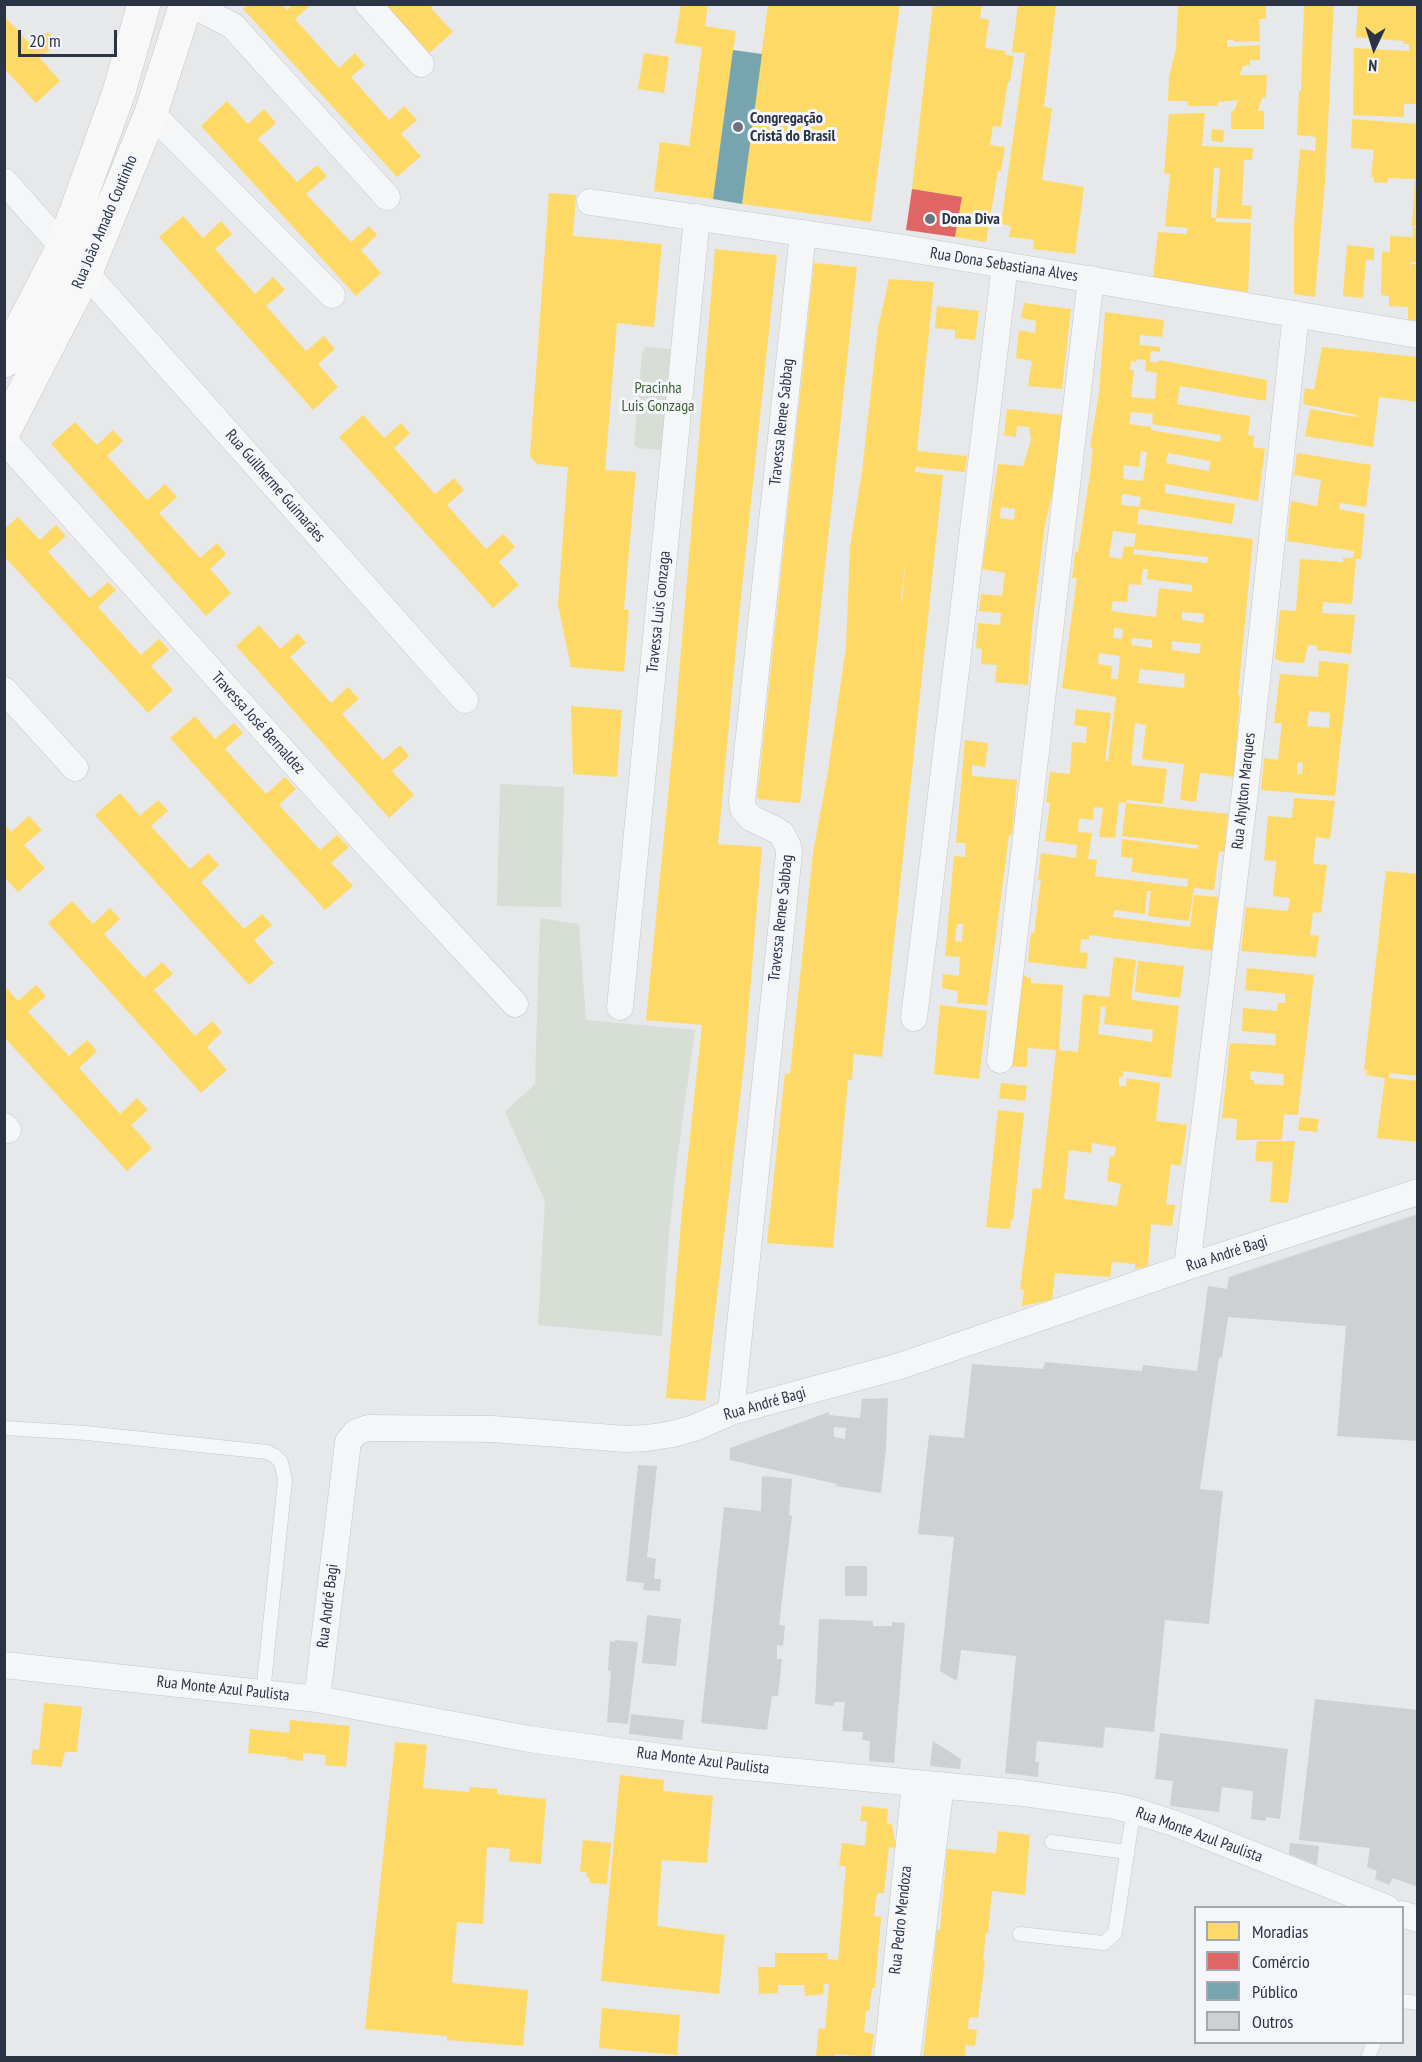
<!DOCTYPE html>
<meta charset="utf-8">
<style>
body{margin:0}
#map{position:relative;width:1422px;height:2062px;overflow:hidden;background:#e6e8ea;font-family:"PT Sans Narrow",sans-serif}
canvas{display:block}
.frame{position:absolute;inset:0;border:6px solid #2b3445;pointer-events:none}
.legend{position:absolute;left:1194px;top:1906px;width:210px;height:138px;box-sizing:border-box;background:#f4f6f9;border:2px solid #a4a8b1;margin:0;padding:8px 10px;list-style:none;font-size:18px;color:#2b3445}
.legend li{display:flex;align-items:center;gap:12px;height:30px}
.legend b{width:30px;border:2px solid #a4a8b1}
.north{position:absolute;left:1344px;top:18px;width:60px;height:60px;-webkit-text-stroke:4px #f4f6f9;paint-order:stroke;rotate:184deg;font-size:16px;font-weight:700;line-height:24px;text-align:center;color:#2b3445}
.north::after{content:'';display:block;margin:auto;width:21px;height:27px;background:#2b3445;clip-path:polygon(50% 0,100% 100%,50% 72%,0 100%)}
.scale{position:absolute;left:18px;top:30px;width:99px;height:27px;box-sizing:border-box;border:3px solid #2b3445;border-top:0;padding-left:8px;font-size:18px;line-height:21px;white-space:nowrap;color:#2b3445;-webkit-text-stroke:4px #f4f6f9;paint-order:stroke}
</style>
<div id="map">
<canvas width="1422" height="2062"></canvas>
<div class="frame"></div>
<ul class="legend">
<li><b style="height:16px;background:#ffd966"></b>Moradias</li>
<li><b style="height:16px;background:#e06666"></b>Comércio</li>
<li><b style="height:16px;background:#76a5af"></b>Público</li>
<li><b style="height:16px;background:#ced0d3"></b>Outros</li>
</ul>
<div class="north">N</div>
<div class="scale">20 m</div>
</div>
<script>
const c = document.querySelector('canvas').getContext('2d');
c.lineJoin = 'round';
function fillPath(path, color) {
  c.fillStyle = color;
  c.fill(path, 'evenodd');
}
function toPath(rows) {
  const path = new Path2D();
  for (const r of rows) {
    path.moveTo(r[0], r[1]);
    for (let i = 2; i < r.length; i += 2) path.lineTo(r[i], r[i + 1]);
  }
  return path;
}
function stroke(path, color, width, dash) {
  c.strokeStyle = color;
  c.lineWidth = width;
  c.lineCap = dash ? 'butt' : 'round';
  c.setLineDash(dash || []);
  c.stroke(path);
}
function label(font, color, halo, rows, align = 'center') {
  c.font = font + ' "PT Sans Narrow",sans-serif';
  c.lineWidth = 6;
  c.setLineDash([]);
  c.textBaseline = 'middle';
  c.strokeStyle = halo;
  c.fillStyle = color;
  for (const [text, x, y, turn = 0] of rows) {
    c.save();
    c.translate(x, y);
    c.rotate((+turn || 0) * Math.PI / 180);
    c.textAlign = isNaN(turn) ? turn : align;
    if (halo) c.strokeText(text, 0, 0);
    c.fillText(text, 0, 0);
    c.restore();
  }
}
const green = toPath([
 [645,347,681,350,672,451,638,448,634,445,642,353],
 [500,784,564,787,561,907,497,906],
 [540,918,579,924,586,1020,695,1030,678,1153,669,1234,662,1336,538,1325,545,1201,505,1112,535,1084]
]);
const homes = toPath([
 [248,4,282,4,287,10,293,4,312,4,295,19,339,68,355,53,365,65,351,77,389,120,404,106,417,120,401,134,421,156,397,177,243,9],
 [385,4,434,4,431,8,453,32,429,53],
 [681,4,708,4,705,26,736,31,713,199,654,191,660,142,689,146,702,47,675,43],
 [768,4,900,4,871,222,742,204],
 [933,4,982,4,980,18,989,20,985,48,1005,51,1005,55,1014,56,1010,82,1008,81,1001,127,993,126,990,145,1005,147,1001,171,998,171,986,242,955,237,962,197,912,189],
 [1018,4,1056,4,1044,107,1052,108,1042,180,1084,187,1075,254,1033,249,1034,240,1009,237,1011,226,1001,224,1025,53,1012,52],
 [1178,4,1266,4,1266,19,1259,19,1260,41,1234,42,1234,40,1227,40,1227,47,1260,45,1260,60,1250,60,1250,65,1243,66,1240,75,1267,75,1266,97,1262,98,1258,111,1264,111,1264,129,1231,129,1231,111,1234,111,1238,100,1218,102,1217,106,1187,106,1188,101,1168,101,1169,77,1176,49],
 [1304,4,1334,4,1325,183,1315,297,1294,294,1294,225,1300,149,1315,151,1316,137,1297,135,1299,91,1301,91],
 [1358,4,1418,4,1418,104,1404,104,1404,117,1353,115,1354,48,1409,51,1409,44,1403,44,1404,41,1356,37],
 [4,16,32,46,48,32,58,43,40,58,60,81,36,103,4,68],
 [644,53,669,57,664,93,638,89],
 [227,101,248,124,264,109,276,123,258,139,297,182,317,165,327,176,306,194,351,242,369,226,377,235,361,250,381,273,356,296,201,126],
 [1205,113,1202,146,1253,148,1252,160,1244,160,1242,205,1252,206,1251,219,1216,218,1220,168,1214,168,1211,217,1216,218,1215,222,1251,223,1248,292,1153,278,1158,232,1187,234,1187,228,1165,226,1170,174,1164,173,1169,114],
 [1352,119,1417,124,1416,152,1418,152,1418,226,1412,226,1415,179,1388,178,1387,183,1374,182,1374,177,1371,177,1374,150,1351,148],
 [1212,129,1224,130,1223,142,1211,141],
 [549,193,576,195,573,236,662,244,654,327,617,323,605,470,636,472,624,609,629,610,624,672,571,667,558,605,568,467,537,464,530,456],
 [183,216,203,238,221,221,232,234,215,249,255,294,273,277,285,290,266,306,306,351,324,336,335,349,318,364,338,387,313,410,159,237],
 [1413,227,1418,227,1418,262,1411,262,1411,253,1410,278,1411,264,1418,264,1418,321,1408,320,1408,307,1389,306,1389,296,1381,295,1382,252,1390,252,1390,236,1412,237,1412,249],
 [1347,245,1374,248,1374,260,1366,260,1363,298,1343,296],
 [715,249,777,255,738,626,718,844,762,847,744,1064,705,1401,666,1398,682,1211,702,1025,646,1020,674,734],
 [814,263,857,267,800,803,757,799],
 [889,279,934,282,917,451,967,456,965,472,916,467,915,472,943,475,882,1057,854,1054,852,1080,848,1080,833,1248,767,1243,785,1073,790,1074,813,853,828,771,846,647,850,547,862,472,878,328],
 [907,551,902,602,901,602,904,576],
 [1024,303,1071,309,1062,389,1028,386,1032,361,1016,358,1019,330,1035,333,1036,321,1021,318],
 [937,306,979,311,975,340,955,338,955,330,935,328],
 [1105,312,1164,320,1162,337,1140,335,1140,345,1160,347,1160,352,1151,351,1150,362,1159,362,1159,360,1267,380,1266,401,1180,386,1177,404,1250,416,1248,435,1254,436,1253,447,1265,449,1258,501,1165,484,1165,493,1235,504,1232,524,1139,509,1137,524,1253,539,1238,695,1240,695,1234,777,1200,773,1196,802,1180,800,1184,764,1142,759,1146,725,1135,723,1131,765,1167,769,1163,804,1127,800,1126,803,1228,814,1224,852,1219,851,1214,890,1194,888,1189,921,1148,916,1151,891,1147,891,1145,914,1114,910,1113,917,1190,927,1194,895,1218,897,1212,951,1089,935,1089,940,1081,939,1080,952,1088,953,1086,969,1028,962,1031,933,1034,933,1041,880,1038,880,1041,853,1076,858,1077,845,1045,841,1050,803,1046,802,1050,772,1070,774,1072,742,1086,743,1087,727,1074,725,1076,709,1111,713,1105,761,1108,761,1116,697,1062,688,1077,578,1072,578,1075,552,1078,552,1090,475,1093,448,1090,447,1099,393],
 [1137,359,1146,360,1145,371,1157,373,1155,399,1131,397,1134,370,1130,370,1131,361,1136,362],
 [1131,412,1153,414,1152,424,1221,435,1220,442,1151,430,1151,427,1129,424],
 [1141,451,1147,452,1143,481,1123,479,1124,465,1139,467],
 [1168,453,1210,461,1209,471,1166,463],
 [1122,494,1141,497,1139,507,1121,505],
 [1113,531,1136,534,1134,547,1124,546,1122,559,1109,557],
 [1134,549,1208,557,1207,563,1133,554],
 [1143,569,1148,569,1147,579,1192,585,1192,592,1159,588,1156,617,1111,611,1113,601,1127,602,1129,584,1141,585],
 [1182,612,1204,614,1203,623,1182,620],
 [1114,628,1123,629,1122,639,1113,638],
 [1132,638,1152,640,1152,648,1131,645],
 [1172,641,1201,644,1199,654,1172,650],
 [1099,653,1120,656,1118,679,1111,679,1112,666,1098,664],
 [1140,669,1185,674,1184,688,1138,683],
 [1119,802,1126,803,1122,836,1198,845,1197,849,1122,839,1121,857,1133,858,1131,872,1188,879,1187,887,1095,876,1097,860,1088,859,1092,833,1078,832,1079,818,1093,820,1094,807,1103,808,1099,837,1115,838],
 [1322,347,1418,357,1418,402,1379,397,1373,447,1305,436,1310,409,1357,417,1357,415,1303,404,1305,388,1314,390],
 [1007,409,1064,415,1064,446,1045,524,1032,627,1028,685,995,682,997,665,981,664,982,649,976,648,978,623,1000,625,1001,613,979,611,981,594,1002,596,1005,573,982,569,998,464,1023,466,1031,440,1029,427,1017,426,1016,437,1004,435],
 [1001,507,1015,509,1014,520,1000,518],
 [363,415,384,438,401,423,410,433,394,448,435,494,454,478,464,490,447,505,486,549,503,534,515,547,499,562,519,585,493,608,339,437],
 [75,422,97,445,113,430,123,441,107,456,147,500,165,484,177,497,159,513,200,558,217,543,226,554,210,569,231,593,206,616,51,444],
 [1297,453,1371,465,1366,507,1340,503,1339,509,1365,514,1361,559,1356,559,1352,604,1323,602,1322,613,1355,615,1351,654,1317,650,1317,646,1308,645,1304,663,1284,662,1275,659,1280,610,1296,611,1300,559,1343,562,1343,558,1353,558,1354,551,1287,541,1291,501,1317,506,1321,480,1294,475],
 [18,517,40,540,56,525,66,536,48,552,90,598,108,582,116,590,98,607,141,655,159,639,169,650,151,666,173,690,148,713,4,556,4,529],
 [259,625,280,649,298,633,306,643,290,657,331,703,348,687,359,699,342,714,383,760,400,745,409,756,392,771,414,795,389,818,236,646],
 [1319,661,1349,664,1335,796,1261,790,1264,758,1278,760,1282,723,1274,723,1280,674,1318,677],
 [1309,711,1330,713,1329,728,1307,726],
 [1298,762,1303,763,1302,774,1297,774],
 [571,706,622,710,617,777,573,774],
 [195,716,215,739,234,723,243,733,225,749,266,794,285,777,296,789,279,805,320,850,337,835,349,847,331,863,353,886,325,910,170,738],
 [965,740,988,743,985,767,972,765,972,776,1017,780,1012,835,1009,835,987,1005,957,1003,958,991,942,988,943,974,959,976,960,957,945,956,954,856,965,857,966,843,956,843],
 [957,924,963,924,962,942,955,941],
 [120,793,140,816,158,800,168,811,151,826,190,869,208,853,219,865,201,882,244,929,262,914,272,925,254,940,274,963,249,985,95,815],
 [1294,798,1335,801,1330,839,1316,837,1313,864,1327,865,1321,913,1313,912,1310,935,1319,936,1316,957,1241,951,1246,907,1288,911,1290,898,1273,896,1276,861,1264,860,1268,816,1292,818],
 [29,816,42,830,24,845,45,868,18,892,4,877,4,824,11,832],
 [1386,871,1418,874,1418,1076,1389,1073,1389,1078,1418,1081,1418,1142,1377,1138,1385,1078,1366,1075,1367,1070,1364,1070],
 [72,901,93,924,110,908,120,919,104,934,144,978,162,962,173,974,154,990,195,1036,212,1021,222,1032,207,1047,227,1070,201,1093,48,923],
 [1114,957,1136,960,1131,1000,1179,1006,1171,1078,1123,1071,1123,1077,1119,1076,1119,1086,1126,1086,1127,1078,1160,1083,1156,1121,1187,1125,1181,1166,1171,1164,1166,1204,1175,1205,1172,1226,1151,1224,1148,1266,1135,1269,1135,1264,1112,1262,1110,1277,1055,1273,1052,1300,1022,1306,1024,1290,1020,1289,1033,1188,1041,1189,1056,1050,1028,1048,1027,1067,1005,1066,1014,976,1027,976,1027,978,1031,978,1031,983,1063,985,1059,1050,1078,1052,1083,994,1109,997],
 [1101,1006,1106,1007,1104,1024,1153,1030,1152,1042,1098,1034],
 [1092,1143,1116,1147,1114,1157,1110,1156,1107,1181,1121,1184,1117,1206,1064,1199,1069,1150,1091,1153],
 [1138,961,1184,966,1180,998,1135,992],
 [1247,968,1314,975,1298,1115,1284,1114,1282,1140,1236,1140,1237,1119,1222,1118,1230,1043,1275,1045,1276,1034,1242,1031,1243,1008,1277,1011,1278,1003,1285,1003,1285,994,1245,990],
 [1251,1071,1284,1074,1283,1085,1254,1084,1254,1080,1250,1080],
 [4,985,18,1001,36,985,46,996,28,1012,69,1056,87,1040,97,1051,79,1068,120,1114,137,1098,148,1110,131,1125,152,1148,127,1171,4,1037],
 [940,1005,987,1011,979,1079,934,1074],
 [1001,1083,1027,1086,1025,1101,999,1098],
 [998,1110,1024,1113,1013,1220,1011,1219,1010,1229,986,1227],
 [1300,1117,1319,1119,1317,1132,1298,1130],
 [1257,1141,1295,1141,1288,1203,1270,1202,1273,1162,1255,1161],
 [44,1703,82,1707,77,1752,65,1752,61,1767,31,1764,33,1749,39,1750],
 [290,1720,350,1726,346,1767,325,1765,326,1755,303,1753,303,1761,287,1759,287,1757,248,1753,250,1729,289,1733],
 [395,1742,427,1745,423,1788,469,1792,470,1787,497,1789,497,1794,546,1799,541,1864,509,1861,510,1849,487,1847,483,1924,457,1922,452,1983,528,1990,523,2046,447,2040,447,2036,365,2029],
 [620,1775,664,1780,663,1791,713,1796,707,1863,662,1860,657,1926,725,1935,719,1994,601,1981],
 [862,1806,888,1809,887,1823,892,1824,896,1848,889,1847,884,1893,877,1893,874,1916,882,1917,881,1919,875,1988,872,1988,869,2011,866,2011,864,2032,874,2034,871,2057,835,2054,835,2058,816,2056,819,2028,825,2029,829,1984,824,1984,823,1994,805,1996,804,1985,778,1985,778,1993,759,1994,758,1967,775,1967,775,1953,828,1953,827,1959,838,1960,846,1866,839,1866,842,1843,865,1846,867,1821,860,1821],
 [998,1831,1030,1835,1025,1895,992,1891,988,1934,986,1933,983,1961,985,1962,978,2018,969,2017,968,2029,977,2030,975,2046,966,2045,965,2058,923,2058,937,1930,940,1930,947,1849,996,1853],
 [583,1840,611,1843,607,1884,590,1883,590,1878,586,1877,587,1872,580,1872],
 [602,2008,680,2015,677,2055,599,2048]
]);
const shops = toPath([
 [912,189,962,197,955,237,906,230]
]);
const public = toPath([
 [733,50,762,54,742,204,713,199]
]);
const building = toPath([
 [1418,1214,1418,1441,1337,1436,1346,1326,1228,1317,1222,1358,1219,1357,1200,1489,1223,1491,1209,1624,1165,1620,1154,1732,1105,1727,1103,1748,1037,1741,1035,1762,1039,1762,1038,1777,1005,1773,1016,1656,961,1650,957,1681,940,1671,954,1537,918,1534,929,1435,964,1438,972,1364,1043,1369,1045,1362,1142,1371,1143,1365,1197,1371,1208,1286,1227,1289,1229,1277],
 [888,1398,886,1448,881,1493,836,1486,837,1484,730,1460,730,1448,829,1412,829,1415,860,1418,862,1399],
 [834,1427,846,1428,845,1439,834,1437],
 [638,1465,657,1466,647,1557,656,1559,654,1579,661,1579,660,1591,643,1590,644,1583,626,1581],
 [762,1476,792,1479,789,1515,792,1516,779,1625,785,1626,783,1646,777,1645,777,1659,782,1659,778,1696,772,1696,767,1730,701,1723,724,1507,761,1511],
 [845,1566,867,1566,867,1596,845,1596],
 [647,1615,681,1619,676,1666,642,1663],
 [819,1619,873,1621,873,1626,892,1626,892,1622,905,1623,894,1763,869,1761,870,1741,862,1740,863,1732,842,1731,845,1702,834,1702,834,1706,815,1704],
 [615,1640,638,1642,628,1724,607,1722,611,1671,608,1670,610,1641,615,1642],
 [1315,1699,1418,1710,1418,1887,1393,1878,1389,1885,1375,1879,1377,1871,1367,1867,1370,1848,1299,1840],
 [631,1714,684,1720,682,1740,629,1734],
 [1160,1733,1288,1749,1280,1819,1266,1817,1266,1821,1251,1819,1253,1791,1222,1787,1219,1812,1170,1806,1173,1781,1155,1779],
 [933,1741,961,1759,960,1769,930,1766],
 [1290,1843,1319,1846,1317,1865,1289,1854]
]);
const lane = toPath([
 [4,1428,86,1433,267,1452,275,1456,281,1462,285,1480,263,1693],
 [1052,1842,1127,1852],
 [1020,1934,1104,1943,1115,1933,1131,1827,1136,1811],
 [1402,2001,1418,2003],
 [1368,2058,1374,2042]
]);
const street = toPath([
 [191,4,233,26,387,197],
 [368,4,421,64],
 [151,113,332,295],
 [4,181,465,700],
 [590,202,898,247,1418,335],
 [4,440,372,850,515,1004],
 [4,690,75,768],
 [620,1007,697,217],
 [914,1018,1005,265],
 [1000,1060,1091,279],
 [4,1126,8,1130],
 [1187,1267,1245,792,1296,314],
 [731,1412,789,853,788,846,782,834,776,830,751,818,743,809,742,801,803,233],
 [4,1665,317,1699,529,1739,608,1750,725,1765,1022,1793,1114,1806,1136,1811,1176,1824,1387,1908],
 [317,1699,348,1442,356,1432,368,1428,492,1429,626,1439,647,1438,673,1434,694,1428,731,1412,900,1366,1187,1267,1418,1192],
 [1402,1914,1418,1919],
 [887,2058,915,1783],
 [907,2058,941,1785]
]);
const secondary = toPath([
 [4,361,63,247,119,92,144,4],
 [4,431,86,272,151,113,186,4]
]);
const markers = [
 [738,127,6,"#6c737f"],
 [930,219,6,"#6c737f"]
];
const poiNames = [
 ["Congregação",750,118],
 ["Cristã do Brasil",750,136],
 ["Dona Diva",942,219]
];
const streetNames = [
 ["Rua João Amado Coutinho",105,222,-67],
 ["Rua Dona Sebastiana Alves",1004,265,9],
 ["Travessa Renee Sabbag",782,422,-84],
 ["Rua Guilherme Guimarães",275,486,49],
 ["Travessa Luis Gonzaga",659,612,-84],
 ["Travessa José Bernaldez",258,723,48],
 ["Rua Ahylton Marques",1244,791,-84],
 ["Travessa Renee Sabbag",781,918,-84],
 ["Rua André Bagi",1227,1254,-18],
 ["Rua André Bagi",765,1404,-16],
 ["Rua André Bagi",328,1606,-83],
 ["Rua Monte Azul Paulista",223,1689,6],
 ["Rua Monte Azul Paulista",703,1761,7],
 ["Rua Monte Azul Paulista",1199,1835,20],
 ["Rua Pedro Mendoza",901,1920,-84]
];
const parkNames = [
 ["Pracinha",658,388],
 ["Luis Gonzaga",658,406]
];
fillPath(green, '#d6ded6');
fillPath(homes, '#ffd966');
fillPath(shops, '#e06666');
fillPath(public, '#76a5af');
fillPath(building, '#ced0d3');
stroke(lane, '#c4c6c8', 15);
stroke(street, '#c4c6c8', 27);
stroke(secondary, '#c4c6c8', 34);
stroke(lane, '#f5f6f7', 14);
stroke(street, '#f5f6f7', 26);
stroke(secondary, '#f8f8f8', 33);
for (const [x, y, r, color] of markers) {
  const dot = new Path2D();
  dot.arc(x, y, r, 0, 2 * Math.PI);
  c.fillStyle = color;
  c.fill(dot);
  stroke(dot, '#f4f6f9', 2);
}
label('bold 16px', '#2b3445', '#f4f6f9', poiNames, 'left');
label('16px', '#2b3445', '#f4f6f9', streetNames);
label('16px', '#3f6138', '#f4f6f9', parkNames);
</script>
